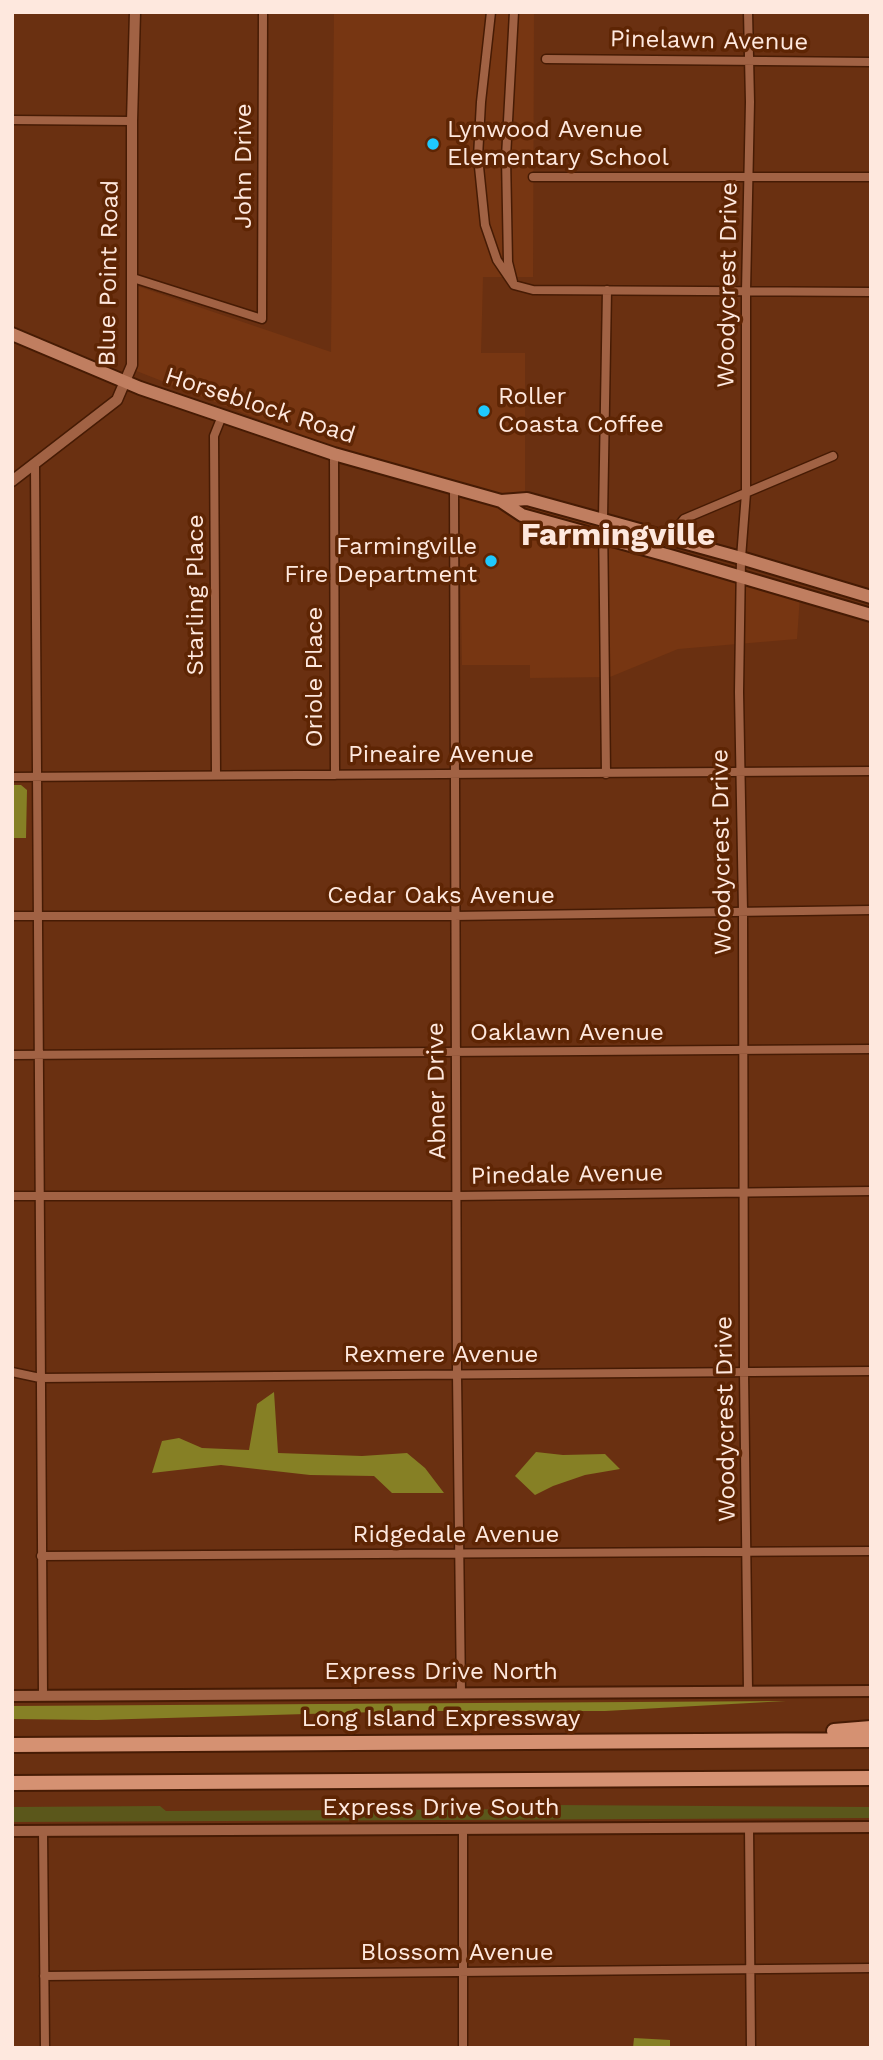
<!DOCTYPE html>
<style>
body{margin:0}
#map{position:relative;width:883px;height:2060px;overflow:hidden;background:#6a3011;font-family:"Work Sans",sans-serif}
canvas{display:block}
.frame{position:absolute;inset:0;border:14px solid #fee8de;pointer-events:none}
</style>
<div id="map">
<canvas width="883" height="2060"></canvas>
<div class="frame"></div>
</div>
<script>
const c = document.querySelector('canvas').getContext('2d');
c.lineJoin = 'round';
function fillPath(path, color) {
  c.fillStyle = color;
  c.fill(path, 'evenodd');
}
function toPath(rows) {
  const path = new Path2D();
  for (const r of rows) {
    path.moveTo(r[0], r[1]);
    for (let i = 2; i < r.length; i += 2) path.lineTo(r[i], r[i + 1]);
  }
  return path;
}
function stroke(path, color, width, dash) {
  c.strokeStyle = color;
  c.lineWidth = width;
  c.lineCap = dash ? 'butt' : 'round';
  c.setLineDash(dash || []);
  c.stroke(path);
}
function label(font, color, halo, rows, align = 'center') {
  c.font = font + ' "Work Sans",sans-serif';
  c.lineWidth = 7;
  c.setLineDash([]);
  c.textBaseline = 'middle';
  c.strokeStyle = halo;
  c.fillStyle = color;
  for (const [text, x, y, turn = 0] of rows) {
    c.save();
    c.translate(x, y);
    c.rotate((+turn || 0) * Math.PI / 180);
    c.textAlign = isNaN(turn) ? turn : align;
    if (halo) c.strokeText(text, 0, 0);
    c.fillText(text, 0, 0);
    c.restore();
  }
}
const built = toPath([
 [334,12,534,12,533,277,483,277,481,353,525,353,525,496,800,596,797,639,678,649,610,677,530,678,530,665,462,665,459,498,134,370,137,286,331,352]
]);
const green = toPath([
 [554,1805,871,1807,871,1818,12,1822,12,1807,160,1806,166,1811,536,1809]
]);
const forest = toPath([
 [12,785,21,785,27,790,26,838,12,838],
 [274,1392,278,1453,362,1456,407,1453,425,1468,444,1493,392,1493,374,1476,310,1475,221,1465,152,1473,162,1441,179,1438,202,1448,249,1450,257,1404],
 [536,1452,563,1455,605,1454,620,1469,585,1475,553,1486,535,1495,515,1476],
 [786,1701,605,1711,411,1711,97,1720,12,1719,12,1706],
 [634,2038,670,2040,670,2048,633,2048]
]);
const minor = toPath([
 [491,12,481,102,478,157,485,225,497,260,514,285,533,290,871,292],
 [546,59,871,62],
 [12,120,132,121],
 [533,177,871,177],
 [133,278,262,319,263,12],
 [513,282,508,262,506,157,514,12],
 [334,454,335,775],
 [35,465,43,1695],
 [454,489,457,1374,461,1693],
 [669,538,684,519,833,456],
 [606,774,603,518,607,290],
 [216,775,214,436,222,416],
 [12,777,871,771],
 [12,916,454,916,871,910],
 [12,1055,871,1049],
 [12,1196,457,1196,871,1191],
 [12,1372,40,1378,871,1371],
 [41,1556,871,1551],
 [748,1691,744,1373,743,911,739,692,741,558,746,493,746,291,750,102,748,12],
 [749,1827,751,2048],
 [43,1831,45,2048],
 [44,1976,871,1968],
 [463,2048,463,1829]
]);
const tertiary = toPath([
 [12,481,117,400,132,365,132,121,135,12]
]);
const secondary = toPath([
 [12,1696,871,1691],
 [12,1831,871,1827]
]);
const primary = toPath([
 [12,334,140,388,334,454,501,501,522,515,670,556,871,615],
 [501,501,527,499,741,558,871,597]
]);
const motorway = toPath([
 [834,1731,871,1728],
 [12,1745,871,1740],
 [12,1783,871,1778]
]);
const markers = [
 [433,144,7,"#1fc9fd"],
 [484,411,7,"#1fc9fd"],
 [491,561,7,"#1fc9fd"]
];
const streetNames = [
 ["Pinelawn Avenue",709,41,1],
 ["John Drive",244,166,-90],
 ["Blue Point Road",109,273,-89],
 ["Woodycrest Drive",728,285,-89],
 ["Horseblock Road",260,406,18],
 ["Starling Place",196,595,-90],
 ["Oriole Place",315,677,-90],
 ["Pineaire Avenue",441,755],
 ["Woodycrest Drive",722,852,-91],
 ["Cedar Oaks Avenue",441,896],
 ["Oaklawn Avenue",567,1033],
 ["Abner Drive",437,1091,-91],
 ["Pinedale Avenue",567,1175,-1],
 ["Rexmere Avenue",441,1355],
 ["Woodycrest Drive",726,1419,-91],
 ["Ridgedale Avenue",456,1535],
 ["Express Drive North",441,1672],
 ["Long Island Expressway",441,1719],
 ["Express Drive South",441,1808],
 ["Blossom Avenue",457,1953]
];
const poiNames = [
 ["Lynwood Avenue",447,130],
 ["Elementary School",447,158],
 ["Roller",498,397],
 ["Coasta Coffee",498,425],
 ["Farmingville",477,547,"right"],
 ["Fire Department",477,575,"right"]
];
const districtNames = [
 ["Farmingville",618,536]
];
fillPath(built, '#773612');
fillPath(green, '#5b571b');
fillPath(forest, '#868025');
stroke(minor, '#461b04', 11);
stroke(tertiary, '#461b04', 13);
stroke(secondary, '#461b04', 14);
stroke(primary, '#461b04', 16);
stroke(motorway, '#461b04', 18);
stroke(minor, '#a16244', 8);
stroke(tertiary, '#a16244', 10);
stroke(secondary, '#a16244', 10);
stroke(primary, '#c07e60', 12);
stroke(motorway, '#d59172', 14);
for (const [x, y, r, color] of markers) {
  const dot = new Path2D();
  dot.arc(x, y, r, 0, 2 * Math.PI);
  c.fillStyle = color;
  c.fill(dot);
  stroke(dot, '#5e2504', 2.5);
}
label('24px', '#fee8de', '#5e2504', streetNames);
label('24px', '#fee8de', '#5e2504', poiNames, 'left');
label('bold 32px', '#fee8de', '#5e2504', districtNames);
</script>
